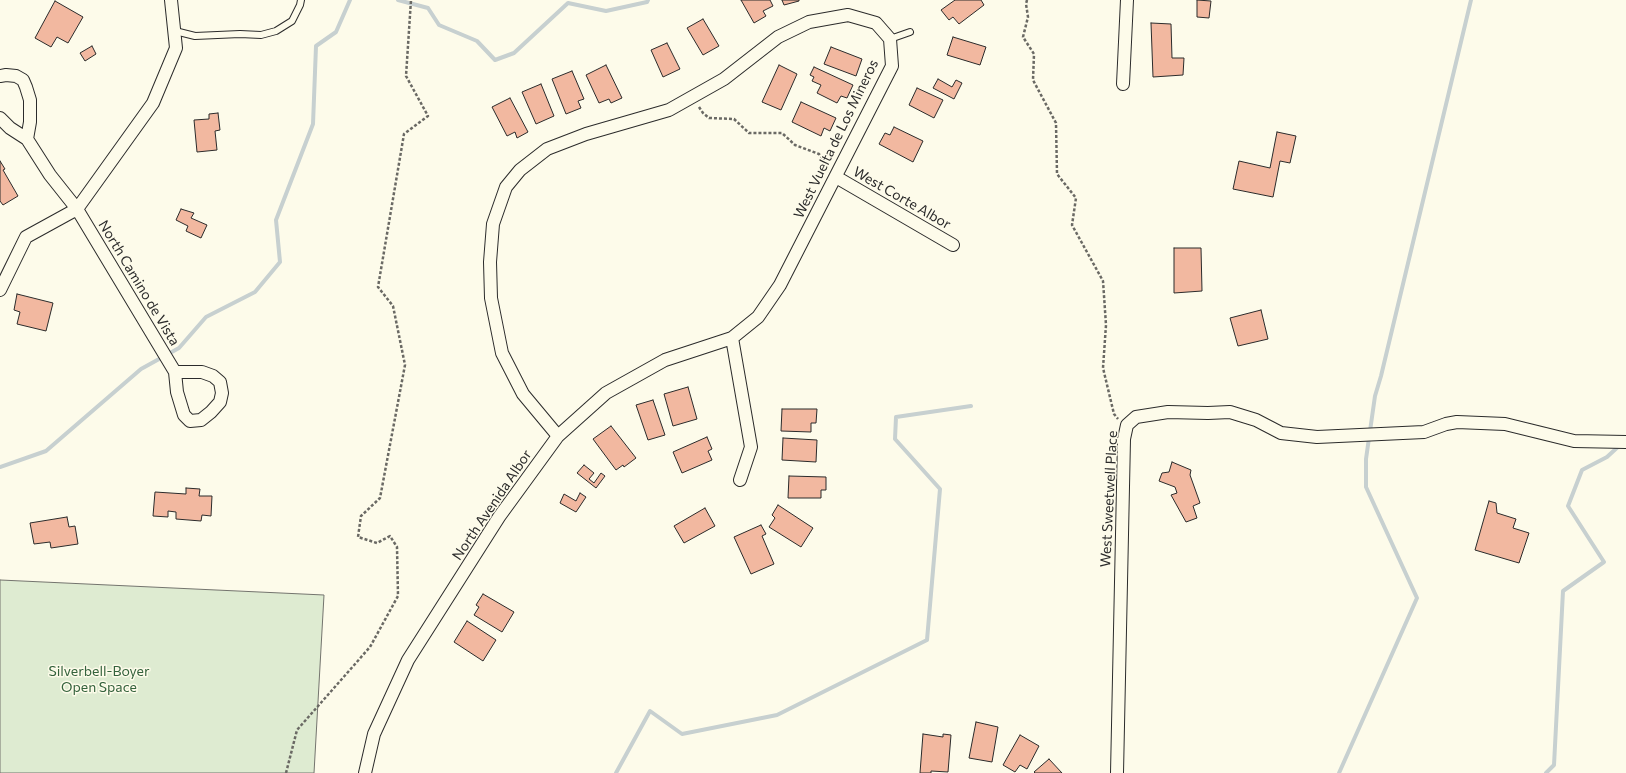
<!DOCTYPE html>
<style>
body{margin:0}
canvas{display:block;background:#fdfbea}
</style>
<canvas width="1626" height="773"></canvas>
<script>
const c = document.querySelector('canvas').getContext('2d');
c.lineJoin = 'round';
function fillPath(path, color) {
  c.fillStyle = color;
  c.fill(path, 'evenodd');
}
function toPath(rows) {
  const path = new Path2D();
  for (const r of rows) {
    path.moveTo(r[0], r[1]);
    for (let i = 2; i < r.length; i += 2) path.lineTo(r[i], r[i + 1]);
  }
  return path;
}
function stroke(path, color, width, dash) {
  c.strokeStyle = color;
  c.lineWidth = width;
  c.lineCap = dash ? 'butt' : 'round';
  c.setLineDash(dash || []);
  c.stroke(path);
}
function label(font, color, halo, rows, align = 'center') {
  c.font = font + ' Commissioner,sans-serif';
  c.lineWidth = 3;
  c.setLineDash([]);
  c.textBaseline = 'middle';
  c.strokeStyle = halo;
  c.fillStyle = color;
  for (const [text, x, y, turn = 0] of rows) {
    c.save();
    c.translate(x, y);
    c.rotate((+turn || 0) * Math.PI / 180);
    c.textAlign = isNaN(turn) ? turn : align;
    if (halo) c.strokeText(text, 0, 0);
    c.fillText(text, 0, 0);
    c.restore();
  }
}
const green = toPath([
 [0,580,324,595,314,773,0,773,0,580]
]);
const stream = toPath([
 [398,0,428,8,439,25,477,41,495,60,514,53,568,3,606,11,647,2,648,0],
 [0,467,46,451,141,369,179,348,206,317,255,292,280,262,276,220,313,124,316,46,336,32,350,0],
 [616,773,650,711,682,734,777,715,927,640,940,489,895,439,896,417,971,406],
 [1339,773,1417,598,1366,487,1366,459,1375,396,1381,376,1471,0],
 [1546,773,1554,765,1563,591,1604,562,1568,506,1582,470,1607,457,1620,445]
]);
const building = toPath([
 [741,0,770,0,773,6,763,11,766,16,754,23,741,0],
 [782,0,799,0,799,1,784,5,782,0],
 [955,0,981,0,984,5,959,24,953,17,949,20,941,10,955,0],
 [1197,0,1211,1,1209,18,1197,17,1197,0],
 [55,1,83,17,68,43,57,37,51,47,35,38,55,1],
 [703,19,719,46,703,55,687,28,703,19],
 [1151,23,1171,24,1172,58,1184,58,1183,75,1153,77,1151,23],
 [953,37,986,47,980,65,947,55,953,37],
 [667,43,680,69,663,77,651,50,667,43],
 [92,46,96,54,85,61,80,53,92,46],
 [831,47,862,59,856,76,824,64,831,47],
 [606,65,622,98,611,103,609,99,599,103,586,75,606,65],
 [779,65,797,74,781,110,762,102,779,65],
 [814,67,853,85,847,98,841,96,837,103,817,93,821,85,812,81,814,77,810,75,814,67],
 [572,71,584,99,578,101,581,108,566,114,552,79,572,71],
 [938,79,952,87,956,80,962,83,954,99,933,88,938,79],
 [541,84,554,116,536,124,522,92,541,84],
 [917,88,943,100,934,118,909,105,917,88],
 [510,98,528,132,517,138,515,132,507,136,492,107,510,98],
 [801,102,836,118,830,131,824,128,821,136,792,122,801,102],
 [218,113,220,130,215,131,217,150,197,152,194,120,209,119,209,114,218,113],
 [894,127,923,141,913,162,879,144,885,133,890,135,894,127],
 [1277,132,1296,136,1290,163,1280,161,1273,197,1233,189,1239,161,1270,168,1277,132],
 [0,161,5,169,3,170,18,196,3,205,0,201,0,161],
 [181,209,194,213,191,218,207,225,201,238,186,231,188,226,176,220,181,209],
 [1174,248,1201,248,1202,291,1174,293,1174,248],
 [17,294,53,303,46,331,17,324,20,312,14,310,17,294],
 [1261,310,1268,339,1238,346,1230,318,1261,310],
 [688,387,697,419,673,426,664,394,688,387],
 [653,400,665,435,648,440,636,405,653,400],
 [782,409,817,409,816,423,811,423,811,432,781,431,782,409],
 [611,426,636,458,624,467,623,465,616,470,593,439,611,426],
 [707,437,712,449,708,451,712,460,682,473,673,452,707,437],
 [783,438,817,440,816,462,782,460,783,438],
 [1172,462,1191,470,1190,475,1200,503,1193,506,1197,518,1186,522,1171,495,1177,493,1175,487,1159,481,1162,473,1169,472,1172,462],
 [584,465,594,473,589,479,594,483,601,473,605,476,596,488,577,473,584,465],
 [789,476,826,477,826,490,821,490,821,498,788,498,789,476],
 [186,488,200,489,199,496,212,496,211,516,202,515,201,521,176,519,176,512,168,511,168,517,153,516,155,492,186,494,186,488],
 [580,493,586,497,576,512,560,503,564,494,576,501,580,493],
 [1489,501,1496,503,1497,513,1516,519,1513,528,1529,533,1519,563,1475,550,1489,501],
 [778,505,813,528,801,547,769,527,775,518,772,515,778,505],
 [705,508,715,526,684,543,674,526,705,508],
 [67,517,69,527,75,526,78,544,51,548,50,542,34,544,30,523,67,517],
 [761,525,766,534,762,536,774,564,751,574,734,537,761,525],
 [483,594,514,612,502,632,474,615,479,607,476,605,483,594],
 [467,621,496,640,483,661,454,642,467,621],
 [976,722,998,727,992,762,969,758,976,722],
 [923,734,943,737,943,734,951,735,948,772,931,771,931,773,920,773,923,734],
 [1020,735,1039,746,1027,769,1020,765,1015,772,1003,765,1020,735],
 [1049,759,1062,773,1035,773,1034,772,1049,759]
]);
const path = toPath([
 [1027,0,1026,4,1028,17,1023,37,1034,54,1033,80,1056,123,1057,174,1076,198,1072,225,1103,281,1106,325,1103,368,1114,414,1118,419],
 [699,107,703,113,709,118,734,119,749,133,782,133,795,145,819,154,828,166],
 [286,773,297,730,370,647,398,596,397,547,390,536,377,543,358,537,361,516,380,498,405,365,393,306,378,287,404,134,428,116,406,76,411,0]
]);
const service = toPath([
 [175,31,195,36,240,34,261,35,276,31,292,21,300,5,301,0],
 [890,39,910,32]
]);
const minor = toPath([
 [0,76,6,75,16,76,23,80,26,87,30,100,30,122,27,139],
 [1123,84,1127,0],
 [0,118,10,128,27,139,50,175,77,209,175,372,177,392,184,415,190,421,201,420,211,412,220,402,222,393,220,382,213,376,202,372,175,372],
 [836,177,953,245],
 [0,290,26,237,77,209,153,103,176,48,171,0],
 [732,338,751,447,740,480],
 [365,773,374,734,408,660,499,517,558,436,606,393,665,360,732,338,758,317,780,285,892,66,890,39,876,23,848,15,809,22,778,37,724,79,669,110,586,134,547,149,520,170,506,187,493,224,490,262,491,298,502,353,523,394,558,436],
 [1117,773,1124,439,1127,425,1136,417,1168,412,1208,413,1230,412,1256,420,1281,433,1317,437,1424,432,1446,424,1457,422,1505,424,1574,441,1626,442]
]);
const streetNames = [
 ["West Vuelta de Los Mineros",836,139,-64],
 ["West Corte Albor",902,198,30],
 ["North Camino de Vista",139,283,59],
 ["West Sweetwell Place",1109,499,-87],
 ["North Avenida Albor",492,505,-56]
];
const parkNames = [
 ["Silverbell-Boyer",99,671],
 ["Open Space",99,687]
];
fillPath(green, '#deebd1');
stroke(green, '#74746e', 1);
stroke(stream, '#c7d0d0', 4);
fillPath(building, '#f2b8a0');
stroke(building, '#2b2b2b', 1);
stroke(service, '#2b2b2b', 8);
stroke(minor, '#2b2b2b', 14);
stroke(path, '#6a6964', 2.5, [3, 2]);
stroke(service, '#fdfbea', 6);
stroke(minor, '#fdfbea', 12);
label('14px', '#2b2b2b', '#fdfbea', streetNames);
label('14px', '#34623c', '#fdfbea', parkNames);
</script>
